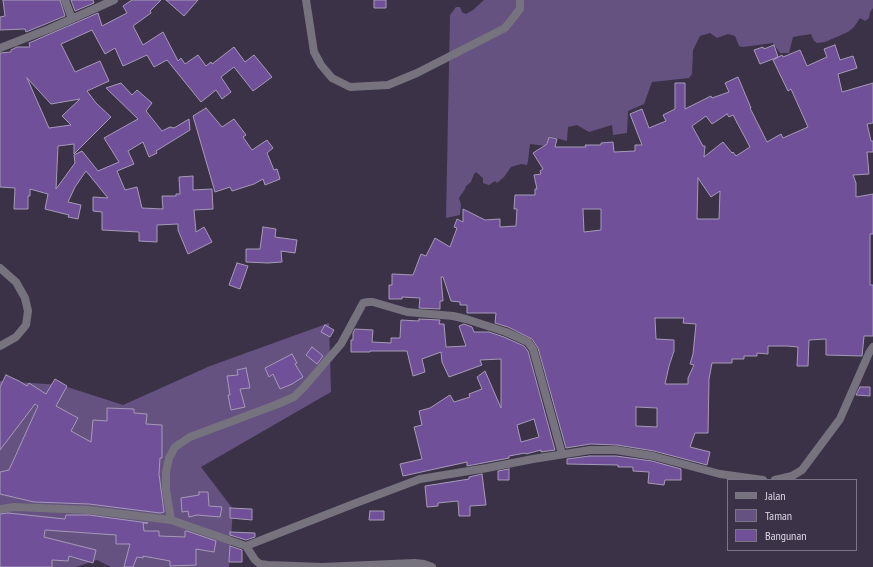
<!DOCTYPE html>
<style>
body{margin:0}
#map{position:relative;width:873px;height:567px;overflow:hidden;background:#3b3248;font-family:"PT Sans Narrow",sans-serif}
canvas{display:block}
.legend{position:absolute;left:727px;top:479px;width:130px;height:72px;box-sizing:border-box;background:#3b3248;border:1px solid #7b7487;margin:0;padding:5px 7px;list-style:none;font-size:12px;color:#dcd7e5}
.legend li{display:flex;align-items:center;gap:8px;height:20px}
.legend b{width:20px;border:1px solid #7b7487}
</style>
<div id="map">
<canvas width="873" height="567"></canvas>
<ul class="legend">
<li><b style="height:5px;background:#76727e"></b>Jalan</li>
<li><b style="height:11px;background:#655280"></b>Taman</li>
<li><b style="height:11px;background:#71509a"></b>Bangunan</li>
</ul>
</div>
<script>
const c = document.querySelector('canvas').getContext('2d');
c.lineJoin = 'round';
function fillPath(path, color) {
  c.fillStyle = color;
  c.fill(path, 'evenodd');
}
function toPath(rows) {
  const path = new Path2D();
  for (const r of rows) {
    path.moveTo(r[0], r[1]);
    for (let i = 2; i < r.length; i += 2) path.lineTo(r[i], r[i + 1]);
  }
  return path;
}
function stroke(path, color, width, dash) {
  c.strokeStyle = color;
  c.lineWidth = width;
  c.lineCap = dash ? 'butt' : 'round';
  c.setLineDash(dash || []);
  c.stroke(path);
}
const green = toPath([
 [484,0,873,0,873,8,870,12,869,18,865,21,860,18,854,27,848,32,825,42,817,43,814,41,811,34,793,37,789,53,780,53,773,43,743,47,739,46,735,36,728,34,717,38,710,33,700,36,693,50,692,74,689,78,652,82,644,104,628,111,627,133,613,135,612,125,589,132,577,125,568,127,567,141,549,136,546,146,530,144,528,161,527,165,521,164,511,167,504,177,497,183,495,181,489,185,483,183,483,178,476,172,474,174,471,182,466,186,465,189,459,198,461,205,460,215,446,218,450,15,456,7,460,7,462,12,466,14,473,10],
 [329,323,331,392,201,467,233,509,229,567,111,567,97,560,76,567,0,567,0,381,61,385,123,405,210,366]
]);
const building = toPath([
 [3,0,60,0,65,16,26,32,25,29,0,30,0,17,5,16,3,0],
 [71,0,93,0,94,3,75,11,71,0],
 [132,0,161,0,150,11,151,13,133,26,143,45,163,32,178,61,181,58,185,64,198,55,206,66,211,62,212,64,234,47,245,62,254,55,272,77,253,91,234,67,221,77,231,92,222,99,216,90,201,102,167,60,154,67,147,55,123,66,115,48,105,54,92,30,61,44,75,72,100,61,109,81,87,91,96,103,111,117,74,154,74,144,58,146,56,189,75,163,74,155,82,151,98,171,119,162,104,138,138,119,106,88,121,83,132,95,137,90,152,103,146,111,162,131,170,127,174,128,189,119,190,130,156,151,157,153,149,157,143,142,128,151,134,164,117,171,125,190,137,187,142,208,163,209,162,196,176,196,176,194,180,194,179,177,193,176,193,190,212,189,213,209,194,210,196,232,204,227,212,242,188,254,178,230,178,224,157,225,157,242,139,241,139,232,102,230,102,212,93,211,93,197,108,198,86,171,75,187,68,202,81,205,78,219,68,217,69,215,45,209,48,194,30,189,30,196,28,196,28,209,14,209,15,188,0,187,0,53,11,52,11,50,17,47,30,47,29,43,98,13,102,26,127,13,123,6,132,0],
 [27,78,51,104,80,99,62,116,71,125,49,128,27,78],
 [166,0,198,0,184,16,166,0],
 [374,0,386,0,386,8,374,8,374,0],
 [774,45,778,57,760,64,754,50,763,47,764,49,774,45],
 [835,45,840,60,853,56,857,68,838,74,842,92,873,83,873,123,867,124,871,141,873,141,873,152,867,152,869,174,853,175,856,183,856,197,873,194,873,234,870,234,870,285,873,285,873,336,864,336,862,356,826,355,826,339,809,340,808,366,797,366,798,347,787,346,768,346,768,354,757,353,757,356,744,356,744,359,732,359,732,363,712,363,709,379,708,433,695,433,690,447,710,452,707,465,654,451,617,445,590,444,566,448,538,348,532,339,508,327,495,323,496,313,467,313,467,305,460,305,460,302,451,301,443,277,441,277,443,301,440,301,440,309,419,308,420,298,402,297,402,299,389,299,389,285,392,285,392,274,413,275,421,254,426,256,435,238,450,247,457,228,454,227,457,219,463,222,463,209,485,220,500,219,500,227,516,226,517,209,514,209,515,195,535,195,535,189,537,189,534,175,541,174,540,171,543,169,533,153,547,144,549,137,557,139,555,147,586,147,585,145,601,145,601,143,613,142,614,152,635,151,635,145,642,145,630,114,642,109,649,128,666,121,663,115,675,109,675,83,685,83,685,109,711,96,712,98,729,92,725,83,738,77,751,108,750,108,767,142,781,134,783,138,808,127,791,89,788,91,773,60,782,55,783,57,800,50,807,66,827,57,824,49,835,45],
 [727,114,729,117,733,115,750,147,736,156,733,152,732,153,723,142,704,157,705,146,703,146,692,126,706,116,712,124,727,114],
 [698,178,711,197,720,191,719,219,697,219,698,178],
 [583,209,601,209,601,230,584,232,583,209],
 [655,318,684,318,683,323,696,324,693,354,690,364,694,365,688,378,688,384,665,384,669,366,674,351,674,340,656,339,655,318],
 [636,407,657,408,657,427,636,426,636,407],
 [206,108,222,127,234,119,246,135,243,137,252,150,267,140,273,148,267,153,274,170,277,169,280,179,265,185,263,179,254,184,232,191,230,187,215,192,193,116,206,108],
 [263,227,276,229,275,237,297,240,295,253,281,251,282,262,268,263,246,262,246,249,260,249,263,227],
 [237,263,248,266,240,289,229,285,237,263],
 [419,319,440,320,439,324,444,324,446,347,466,346,459,326,464,324,472,327,474,332,489,332,504,337,524,346,528,351,555,450,541,452,541,450,526,454,525,453,509,456,509,458,467,466,467,462,403,476,400,464,422,459,414,427,422,425,419,411,430,408,450,395,454,402,470,397,469,394,482,389,477,377,485,371,501,408,501,359,480,360,482,365,449,377,442,362,441,352,422,359,425,372,413,376,407,351,370,351,370,352,351,352,351,340,353,340,353,333,355,329,373,330,372,342,391,343,391,338,400,338,401,320,419,321,419,319],
 [534,419,539,437,521,442,517,425,534,419],
 [325,325,334,330,330,337,321,332,325,325],
 [312,347,323,356,317,364,306,355,312,347],
 [292,354,297,363,295,364,303,377,292,384,280,389,273,374,269,377,265,368,292,354],
 [246,368,250,388,240,389,245,407,231,410,228,395,230,395,227,376,238,375,237,370,246,368],
 [6,375,19,381,27,386,29,383,46,394,55,379,67,386,56,406,78,418,71,431,91,442,93,420,107,421,107,408,134,409,134,413,147,414,146,424,162,425,162,458,160,458,159,474,164,512,160,513,89,504,34,502,0,494,0,472,9,470,38,406,35,404,0,450,0,387,6,375],
 [860,387,870,387,870,396,856,395,860,387],
 [590,456,616,456,652,461,681,469,681,480,665,480,664,485,648,483,649,472,633,471,633,467,618,467,618,465,567,464,567,459,590,456],
 [509,469,509,480,498,480,498,471,509,469],
 [482,474,486,505,470,506,470,516,459,516,458,501,438,503,438,506,427,507,425,486,469,479,469,477,482,474],
 [199,492,208,492,209,506,222,507,220,517,197,515,189,517,188,511,182,512,181,498,199,495,199,492],
 [230,508,252,509,252,520,230,518,230,508],
 [370,511,384,511,384,520,369,520,370,511],
 [8,513,65,519,66,515,89,515,148,523,143,523,144,531,159,531,159,536,185,537,185,531,187,531,216,541,214,552,196,549,196,565,170,566,170,561,143,556,143,558,137,557,133,567,124,567,130,544,116,544,116,535,45,530,44,537,96,550,93,563,69,556,68,561,52,560,52,567,0,567,0,514,8,513],
 [230,532,255,533,255,537,246,540,230,535,230,532],
 [230,546,242,550,242,562,229,562,230,546]
]);
const minor = toPath([
 [65,0,72,19],
 [306,0,314,52,321,65,332,78,350,87,388,85,417,73,505,28,520,9,520,0],
 [0,48,49,29,114,0],
 [0,268,16,282,25,298,28,311,26,325,16,337,0,346],
 [775,480,792,476,802,470,840,419,869,353,873,347],
 [0,509,14,507,89,510,171,520,246,546,255,560,260,564,268,565,322,567,415,563,424,564,432,567],
 [171,520,166,489,166,472,169,458,175,447,190,437,278,404,294,397,305,386,341,344,361,307,363,303,368,302,373,302,407,312,453,316,466,319,506,332,528,342,533,349,562,454],
 [246,546,356,503,420,479,487,468,533,459,590,450,616,450,653,456,720,474,763,480]
]);
fillPath(green, '#655280');
fillPath(building, '#71509a');
stroke(building, '#a69bb6', 1);
stroke(minor, '#76727e', 8);
</script>
